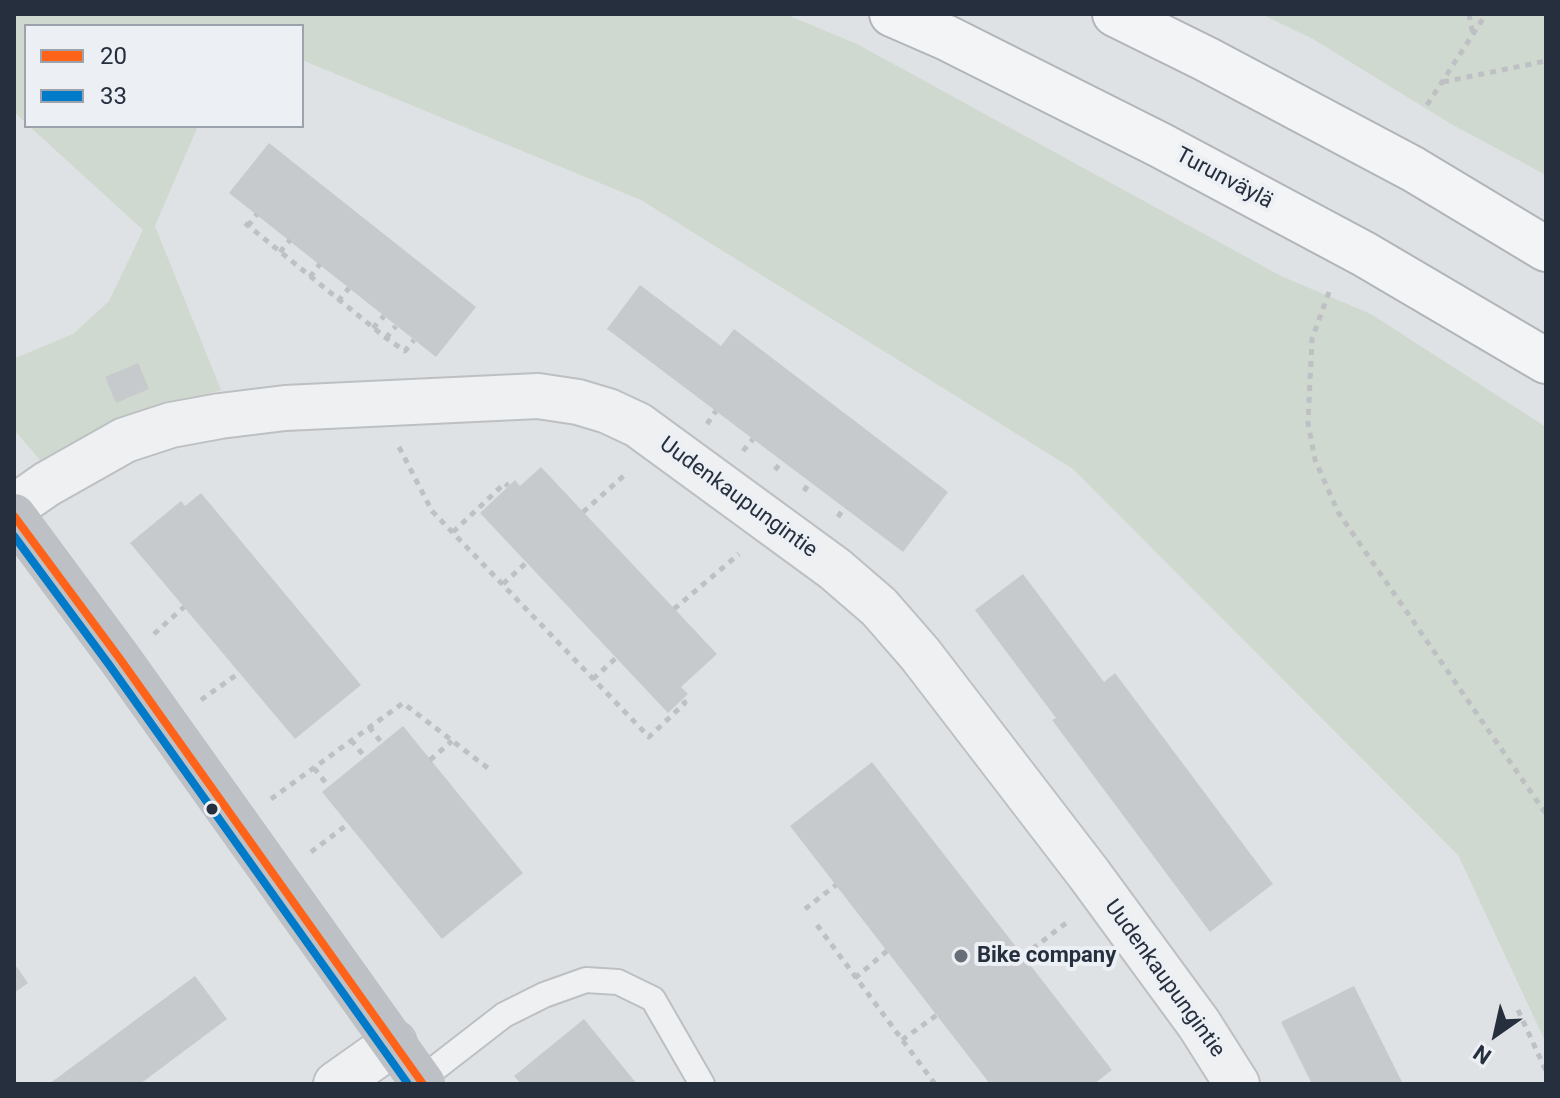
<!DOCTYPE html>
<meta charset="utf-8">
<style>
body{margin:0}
#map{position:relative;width:1560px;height:1098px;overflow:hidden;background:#dfe2e5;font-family:Roboto,sans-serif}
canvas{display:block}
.frame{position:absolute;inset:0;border:16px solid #262f3e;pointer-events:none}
.legend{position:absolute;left:24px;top:24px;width:280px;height:104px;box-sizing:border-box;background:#ecf0f5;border:2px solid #9da3ac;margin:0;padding:10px 14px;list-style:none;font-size:24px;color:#262f3e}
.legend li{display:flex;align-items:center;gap:16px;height:40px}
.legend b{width:40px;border:2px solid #9da3ac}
.north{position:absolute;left:1456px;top:994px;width:80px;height:80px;-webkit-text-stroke:6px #ecf0f5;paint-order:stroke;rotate:214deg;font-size:22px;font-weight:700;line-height:32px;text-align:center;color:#262f3e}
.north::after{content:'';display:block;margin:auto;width:28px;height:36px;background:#262f3e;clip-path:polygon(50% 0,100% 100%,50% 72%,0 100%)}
</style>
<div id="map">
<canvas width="1560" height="1098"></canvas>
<div class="frame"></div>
<ul class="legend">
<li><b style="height:10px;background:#ff6319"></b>20</li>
<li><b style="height:10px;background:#007ac9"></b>33</li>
</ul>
<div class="north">N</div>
</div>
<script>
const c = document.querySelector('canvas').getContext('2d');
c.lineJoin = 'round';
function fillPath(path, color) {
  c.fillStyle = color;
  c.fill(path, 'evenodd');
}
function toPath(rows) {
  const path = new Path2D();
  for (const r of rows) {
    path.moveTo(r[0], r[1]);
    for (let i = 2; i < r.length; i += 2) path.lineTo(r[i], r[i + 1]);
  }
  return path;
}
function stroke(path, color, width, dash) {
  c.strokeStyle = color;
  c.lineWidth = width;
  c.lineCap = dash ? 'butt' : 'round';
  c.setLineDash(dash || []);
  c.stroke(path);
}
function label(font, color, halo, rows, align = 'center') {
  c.font = font + ' Roboto,sans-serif';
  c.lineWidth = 8;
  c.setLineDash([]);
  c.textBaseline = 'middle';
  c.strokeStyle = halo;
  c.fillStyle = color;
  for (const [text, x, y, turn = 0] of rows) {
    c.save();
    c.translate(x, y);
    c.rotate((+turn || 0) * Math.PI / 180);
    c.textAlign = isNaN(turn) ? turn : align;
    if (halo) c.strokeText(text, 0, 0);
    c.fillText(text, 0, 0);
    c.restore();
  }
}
const green = toPath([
 [14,14,785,14,857,44,1281,276,1371,314,1546,427,1546,1043,1458,855,1073,469,641,200,302,60,302,26,26,26,26,123,14,112],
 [1261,14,1546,14,1546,175,1451,124,1313,39],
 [29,126,198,126,155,226,221,390,103,428,40,460,14,430,14,356,18,357,73,334,109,301,143,230]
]);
const building = toPath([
 [269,143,476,307,436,357,229,193],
 [640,285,721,346,734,329,948,492,903,552,607,329],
 [138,363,149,389,116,403,105,377],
 [541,467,717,654,681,687,688,694,668,713,480,513,515,480,520,486],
 [201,493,361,685,295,739,130,543,181,501,185,506],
 [1023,574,1104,682,1115,673,1273,884,1210,932,1052,720,1056,718,975,610],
 [403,726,523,873,442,939,322,792],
 [872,762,1112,1070,1094,1084,990,1084,790,826],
 [14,963,28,983,14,993],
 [195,976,227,1019,140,1084,49,1084],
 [1354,986,1403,1084,1312,1084,1281,1022],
 [584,1019,637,1084,521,1084,514,1076]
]);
const path = toPath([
 [1469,14,1473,36],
 [1443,82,1546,61],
 [1427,105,1486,14],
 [245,223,386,338,405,351,414,340],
 [248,226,257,214],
 [280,252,290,240],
 [310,277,320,264],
 [1329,292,1312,339,1308,423,1315,460,1338,512,1546,814],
 [338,301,349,288],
 [373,328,384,316],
 [386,338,396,326],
 [707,424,716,411],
 [399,447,432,511,649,737,685,703,683,700],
 [743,451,753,439],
 [775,470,782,461],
 [804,491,810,482],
 [583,512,628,472],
 [838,517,844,508],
 [453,532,505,483,508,486],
 [503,584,527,562],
 [674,609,739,554],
 [154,634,184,607],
 [593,679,616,658],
 [201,700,239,673],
 [369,727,382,743],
 [351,740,365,757],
 [430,760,452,741],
 [314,768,329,787],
 [271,799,403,703,489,769],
 [311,852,348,824],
 [805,909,836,885],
 [817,925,935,1084],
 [1023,956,1070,920],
 [855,978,887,951],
 [1518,1010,1546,1071],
 [902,1040,937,1015]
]);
const lane = toPath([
 [420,1080,504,1015,544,995,586,980,618,982,653,999,702,1084]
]);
const street = toPath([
 [14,507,47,484,125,440,171,425,220,416,285,408,538,396,578,402,608,411,638,425,835,569,879,607,920,654,1089,874,1199,1024,1237,1084],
 [336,1084,394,1043]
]);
const secondary = toPath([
 [14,516,120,659,423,1084]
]);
const highway = toPath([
 [892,14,947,38,1160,145,1364,254,1546,361],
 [1115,14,1206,59,1413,169,1546,249]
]);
const bus1 = toPath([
 [14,516,120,659,423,1084]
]);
const bus2 = toPath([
 [14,536,110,666,408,1084]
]);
const markers = [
 [212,809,7,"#262f3e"],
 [961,956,8,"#676e78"]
];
const streetNames = [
 ["Turunväylä",1224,179,28],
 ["Uudenkaupungintie",738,498,36],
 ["Uudenkaupungintie",1164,979,54]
];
const poiNames = [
 ["Bike company",977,956]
];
fillPath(green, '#d0d9cf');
fillPath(building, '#c7cacd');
stroke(lane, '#bdc0c3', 28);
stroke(street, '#bdc0c3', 48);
stroke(highway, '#b1b5ba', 48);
stroke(path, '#bec0c4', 5, [6, 6]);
stroke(lane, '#eef0f1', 24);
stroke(street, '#eef0f1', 44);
stroke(secondary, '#bdc0c4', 44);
stroke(highway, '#f3f4f5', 44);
stroke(bus1, '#ff6319', 8);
stroke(bus2, '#007ac9', 8);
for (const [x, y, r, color] of markers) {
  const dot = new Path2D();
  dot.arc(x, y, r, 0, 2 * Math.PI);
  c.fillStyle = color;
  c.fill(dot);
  stroke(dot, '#ecf0f5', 3);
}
label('22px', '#262f3e', '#ecf0f5', streetNames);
label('bold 22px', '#262f3e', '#ecf0f5', poiNames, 'left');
</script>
